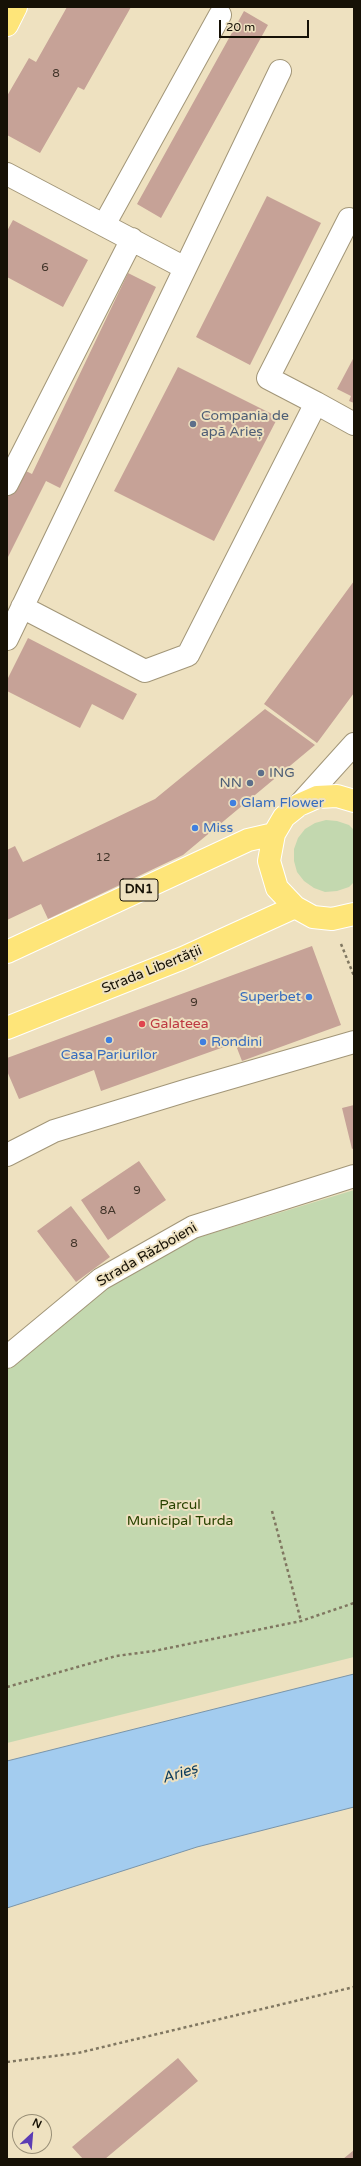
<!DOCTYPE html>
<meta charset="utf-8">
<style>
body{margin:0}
#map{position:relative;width:361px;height:2166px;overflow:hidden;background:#eee1c0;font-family:"Varela Round",sans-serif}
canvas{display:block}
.frame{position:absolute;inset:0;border:8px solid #161106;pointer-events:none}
.north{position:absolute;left:12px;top:2114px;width:40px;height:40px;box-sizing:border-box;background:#eee1c0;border:1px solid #988e76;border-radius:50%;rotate:26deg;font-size:11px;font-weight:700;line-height:16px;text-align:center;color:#161106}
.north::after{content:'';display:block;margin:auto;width:14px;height:18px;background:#5b3cb4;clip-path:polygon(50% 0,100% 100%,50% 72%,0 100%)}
.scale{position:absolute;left:219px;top:20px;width:90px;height:18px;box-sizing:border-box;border:2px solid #161106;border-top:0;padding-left:5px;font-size:12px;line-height:14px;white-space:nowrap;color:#161106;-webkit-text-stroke:3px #eee1c0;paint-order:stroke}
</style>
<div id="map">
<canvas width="361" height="2166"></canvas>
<div class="frame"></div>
<div class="north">N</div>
<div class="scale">20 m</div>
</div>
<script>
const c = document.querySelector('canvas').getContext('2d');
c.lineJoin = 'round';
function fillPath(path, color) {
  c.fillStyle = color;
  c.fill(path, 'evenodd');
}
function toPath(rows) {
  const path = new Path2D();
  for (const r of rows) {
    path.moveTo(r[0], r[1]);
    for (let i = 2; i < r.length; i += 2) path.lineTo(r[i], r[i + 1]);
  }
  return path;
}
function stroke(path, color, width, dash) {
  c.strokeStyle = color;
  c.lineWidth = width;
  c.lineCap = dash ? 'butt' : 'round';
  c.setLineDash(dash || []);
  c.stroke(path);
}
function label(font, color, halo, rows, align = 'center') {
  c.font = font + ' "Varela Round",sans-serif';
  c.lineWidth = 4;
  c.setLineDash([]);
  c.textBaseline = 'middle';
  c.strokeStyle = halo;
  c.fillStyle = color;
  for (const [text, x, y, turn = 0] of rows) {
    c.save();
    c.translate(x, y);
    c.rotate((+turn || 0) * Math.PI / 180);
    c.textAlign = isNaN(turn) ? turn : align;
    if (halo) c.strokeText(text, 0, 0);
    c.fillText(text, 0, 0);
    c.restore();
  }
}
const green = toPath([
 [326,820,337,821,349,825,354,830,354,882,349,887,337,891,325,892,314,888,304,881,297,872,294,861,294,849,298,838,305,829,315,823],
 [354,1190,354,1657,7,1743,7,1370,105,1287,190,1240]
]);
const water = toPath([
 [354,1674,354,1807,197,1847,7,1908,7,1761,354,1674]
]);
const building = toPath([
 [67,7,131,7,84,90,78,87,40,153,7,135,7,96,29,58,36,62],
 [244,11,268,25,161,218,137,204],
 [267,196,321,223,250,365,196,337],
 [13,220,88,260,63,307,7,277,7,231],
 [128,273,156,287,60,488,46,481,7,559,7,493,20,468,32,474],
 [354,357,354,403,349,401,351,396,337,389],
 [178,367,278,417,214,541,114,491],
 [354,581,354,693,317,743,264,704],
 [28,638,137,694,123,720,92,704,80,728,7,691,7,680],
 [265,709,315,745,183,855,48,919,41,904,7,920,7,850,15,846,23,862,155,799],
 [312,946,341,1025,242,1061,235,1043,101,1091,94,1070,19,1099,7,1071,7,1058],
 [354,1105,354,1148,352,1149,342,1108],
 [139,1161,166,1200,108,1240,81,1200],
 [71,1206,110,1257,76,1282,37,1231],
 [178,2058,198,2081,105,2159,83,2159,72,2147],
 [354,2150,354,2159,343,2159]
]);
const path = toPath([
 [341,944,354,976],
 [272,1511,301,1621],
 [7,1687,116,1656,154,1651,301,1621,354,1603],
 [7,2062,78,2053,354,1987]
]);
const minor = toPath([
 [7,174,185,268],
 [104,225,220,15],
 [316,403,268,378,349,219,354,222],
 [7,484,132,239],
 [22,607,145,671,188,655,316,403,354,424],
 [7,639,280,71],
 [299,805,354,744],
 [7,1155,54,1131,188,1090,354,1042],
 [7,1357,101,1279,193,1227,354,1176]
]);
const major = toPath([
 [7,25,16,7],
 [354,801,337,796,317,797,299,805,284,817,274,834,269,861,277,888,295,907,313,917,332,919,354,914],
 [7,952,248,840,274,834],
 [7,1028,183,958,295,907]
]);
const markers = [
 [193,424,4,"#5c6f8a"],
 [261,773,4,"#5c6f8a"],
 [250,783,4,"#5c6f8a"],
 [233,803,4,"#3f7fe0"],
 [195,828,4,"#3f7fe0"],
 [309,997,4,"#3f7fe0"],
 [142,1024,4,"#e0444e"],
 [109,1040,4,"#3f7fe0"],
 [203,1042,4,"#3f7fe0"]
];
const numberNames = [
 ["8",56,74],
 ["6",45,268],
 ["12",103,858],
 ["9",194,1003],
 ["9",137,1191],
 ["8A",108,1211],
 ["8",74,1244]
];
const shields = [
 [139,890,38]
];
const shieldNames = [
 ["DN1",139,890]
];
const serviceNames = [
 ["Compania de",201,416],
 ["apă Arieș",201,432],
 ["ING",269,773],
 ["NN",242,783,"right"]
];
const shopNames = [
 ["Glam Flower",241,803],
 ["Miss",203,828],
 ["Superbet",301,997,"right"],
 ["Rondini",211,1042],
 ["Casa Pariurilor",109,1055,"center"]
];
const streetNames = [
 ["Strada Libertății",152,970,-22],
 ["Strada Războieni",147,1255,-30]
];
const healthNames = [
 ["Galateea",150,1024]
];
const parkNames = [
 ["Parcul",180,1505],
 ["Municipal Turda",180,1521]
];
const waterNames = [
 ["Arieș",180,1774,-17]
];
fillPath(green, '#c3d8af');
fillPath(water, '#a3ccef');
stroke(water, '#7994a9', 1);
fillPath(building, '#c6a297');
stroke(minor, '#a29678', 24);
stroke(major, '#fff', 24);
stroke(path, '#807761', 2.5, [3, 3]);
stroke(minor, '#fff', 22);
stroke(major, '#fee579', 22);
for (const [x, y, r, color] of markers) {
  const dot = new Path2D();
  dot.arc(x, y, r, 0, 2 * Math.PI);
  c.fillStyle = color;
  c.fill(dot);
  stroke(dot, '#eee1c0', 1.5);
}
label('12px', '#42352a', null, numberNames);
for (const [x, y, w] of shields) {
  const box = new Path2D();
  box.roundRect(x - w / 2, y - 11, w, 22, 3);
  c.fillStyle = '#eee1c0';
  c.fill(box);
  stroke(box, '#161106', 1);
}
label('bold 13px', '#161106', null, shieldNames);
label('14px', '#4e5e75', '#eee1c0', serviceNames, 'left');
label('14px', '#366cbe', '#eee1c0', shopNames, 'left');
label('14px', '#161106', '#eee1c0', streetNames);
label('14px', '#be3a42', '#eee1c0', healthNames, 'left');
label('14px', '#294300', '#eee1c0', parkNames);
label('italic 15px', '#093a5c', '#eee1c0', waterNames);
</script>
